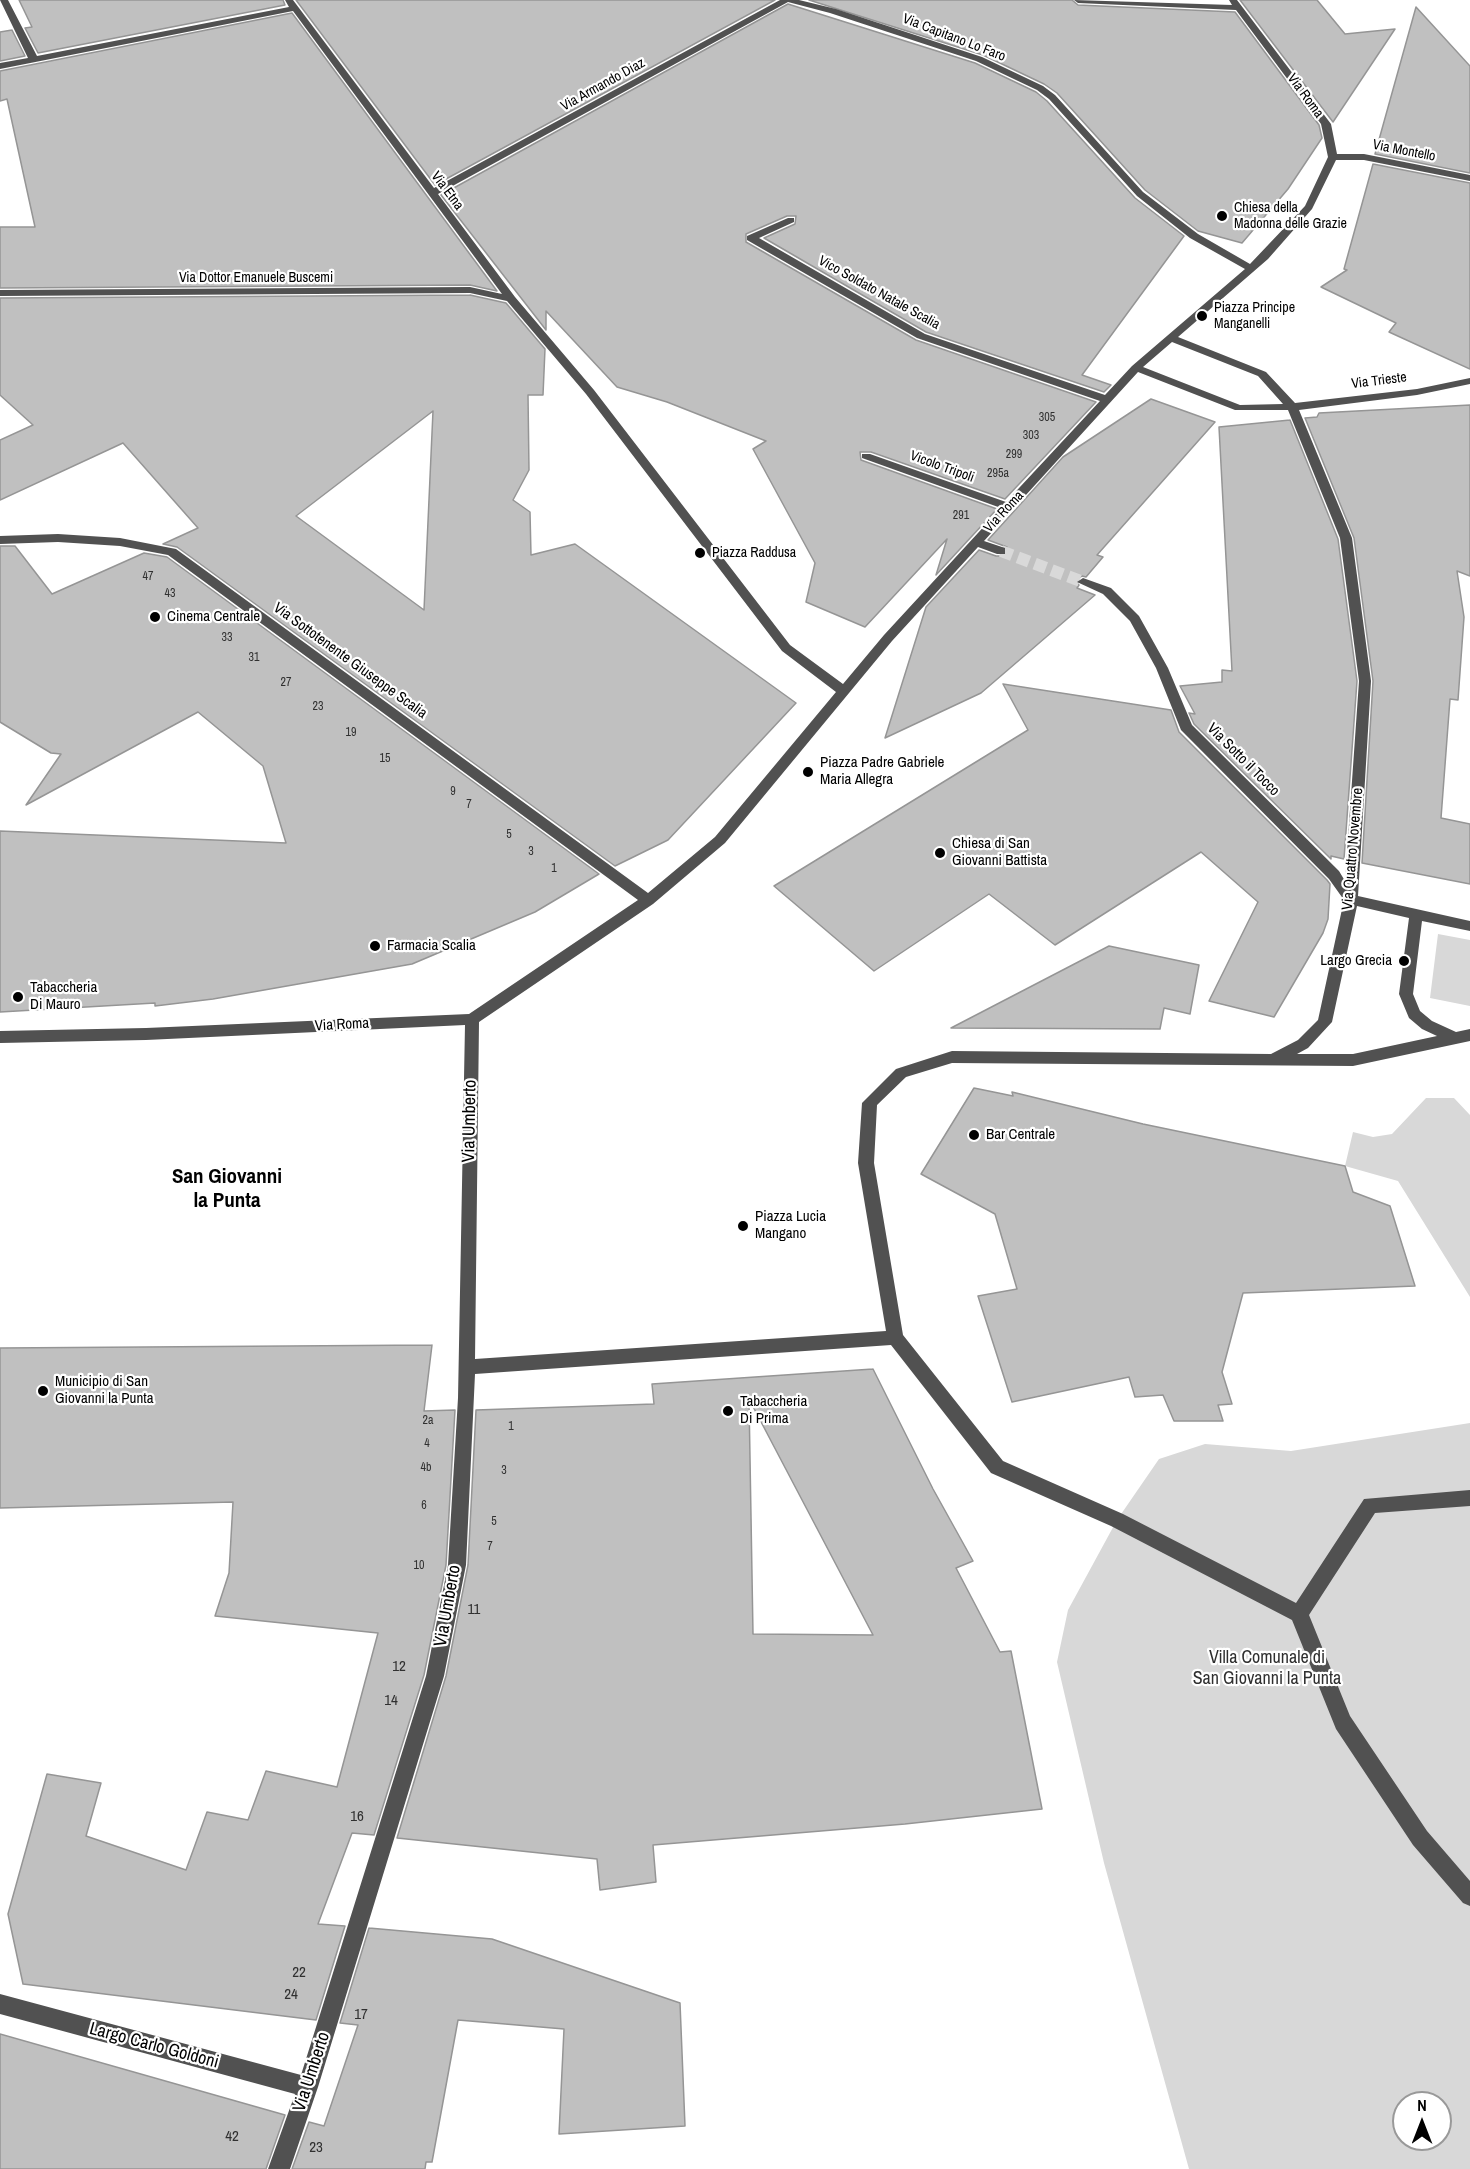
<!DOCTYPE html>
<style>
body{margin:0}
#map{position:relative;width:1470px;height:2169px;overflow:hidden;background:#fff;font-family:"Archivo Narrow",sans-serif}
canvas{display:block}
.north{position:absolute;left:1392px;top:2091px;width:60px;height:60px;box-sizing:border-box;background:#fff;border:2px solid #999;border-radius:50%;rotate:0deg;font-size:16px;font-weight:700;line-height:24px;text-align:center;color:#000}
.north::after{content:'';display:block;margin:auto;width:21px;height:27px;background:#000;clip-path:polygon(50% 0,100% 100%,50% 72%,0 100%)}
</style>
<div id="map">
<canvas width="1470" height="2169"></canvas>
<div class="north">N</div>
</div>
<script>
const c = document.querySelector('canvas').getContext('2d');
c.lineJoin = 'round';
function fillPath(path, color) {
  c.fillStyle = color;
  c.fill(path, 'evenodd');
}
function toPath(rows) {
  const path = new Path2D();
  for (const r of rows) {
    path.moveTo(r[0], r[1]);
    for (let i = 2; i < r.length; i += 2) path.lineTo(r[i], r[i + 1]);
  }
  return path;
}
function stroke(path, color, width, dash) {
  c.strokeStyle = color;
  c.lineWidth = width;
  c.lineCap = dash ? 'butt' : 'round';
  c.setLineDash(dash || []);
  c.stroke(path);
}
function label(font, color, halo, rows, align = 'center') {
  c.font = font + ' "Archivo Narrow",sans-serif';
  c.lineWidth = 4.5;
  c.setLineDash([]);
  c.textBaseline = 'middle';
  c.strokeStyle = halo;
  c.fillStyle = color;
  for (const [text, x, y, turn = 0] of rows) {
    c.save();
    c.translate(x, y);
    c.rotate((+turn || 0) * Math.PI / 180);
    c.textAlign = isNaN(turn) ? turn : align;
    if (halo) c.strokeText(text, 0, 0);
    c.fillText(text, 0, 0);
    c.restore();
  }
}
const green = toPath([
 [1438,934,1470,940,1470,1006,1430,998],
 [1426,1098,1454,1098,1470,1115,1470,1297,1398,1181,1345,1166,1353,1132,1373,1137,1392,1134],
 [1470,1423,1470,2169,1189,2169,1104,1863,1057,1662,1068,1610,1117,1520,1159,1459,1205,1444,1291,1451],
 [1404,2103,1440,2103,1440,2139,1404,2139]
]);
const building = toPath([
 [19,0,283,0,285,5,38,53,25,28,32,27,19,0],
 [296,0,775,0,435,185,296,0],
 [809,0,1072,0,1078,5,1235,12,1319,125,1322,138,1288,189,1242,243,1198,231,1145,190,1057,93,1044,84,983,55,809,0],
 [1240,0,1317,0,1345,34,1395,29,1333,122,1240,0],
 [788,4,975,63,1036,92,1047,101,1135,198,1184,236,1082,375,1111,385,1104,392,926,332,764,238,795,224,796,216,787,216,746,234,746,242,916,340,1096,402,1005,499,871,452,860,452,861,460,997,509,936,575,947,539,865,627,806,602,815,563,753,449,766,441,667,402,617,387,546,311,546,330,441,195,788,4],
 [1416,7,1470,66,1470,173,1375,154,1416,7],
 [292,13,497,291,470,285,0,288,0,227,35,227,7,99,0,101,0,71,292,13],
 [12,30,25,56,0,61,0,32,12,30],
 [1373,164,1470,183,1470,369,1389,332,1396,323,1321,287,1347,270,1344,269,1373,164],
 [470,295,506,303,545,349,543,395,528,395,529,470,513,500,530,512,531,555,575,544,796,703,668,840,615,866,177,547,163,544,198,528,123,443,0,500,0,440,33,425,0,395,0,298,470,295],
 [433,411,424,610,296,516,433,411],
 [1151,399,1215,422,1097,555,1103,557,1086,577,1082,576,1075,581,1079,585,1077,588,1095,595,981,693,885,738,926,607,979,550,996,556,1007,556,1007,547,988,540,1063,457,1151,399],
 [1470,405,1470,576,1457,571,1464,617,1458,700,1450,699,1441,818,1470,824,1470,884,1362,863,1373,681,1354,538,1305,418,1317,417,1319,413,1470,405],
 [1290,420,1338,539,1357,681,1344,859,1331,856,1331,859,1194,724,1189,713,1195,714,1180,686,1222,682,1222,670,1232,671,1219,427,1290,420],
 [0,546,15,546,52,594,144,553,167,557,599,874,535,912,412,964,213,999,155,1006,155,1003,0,1012,0,831,286,843,263,766,198,712,26,805,61,754,51,753,0,722,0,546],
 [1003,684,1171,710,1179,732,1327,880,1330,884,1328,919,1323,933,1274,1017,1209,1001,1258,902,1201,852,1055,945,989,894,874,971,774,886,1028,730,1003,684],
 [1109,946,1199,965,1190,1014,1164,1008,1160,1029,951,1028,1109,946],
 [974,1088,1013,1096,1012,1092,1143,1124,1345,1166,1353,1192,1390,1206,1415,1286,1243,1293,1222,1372,1232,1404,1218,1405,1223,1421,1174,1421,1163,1395,1135,1397,1129,1377,1012,1402,978,1296,1017,1289,995,1214,921,1174,974,1088],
 [432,1345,424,1411,455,1410,446,1565,424,1675,374,1835,352,1833,318,1924,345,1926,316,2020,23,1984,8,1914,47,1774,101,1783,86,1836,186,1870,207,1812,248,1820,266,1771,337,1787,378,1633,215,1616,229,1573,233,1502,0,1508,0,1348,432,1345],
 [873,1369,933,1489,973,1561,956,1568,1000,1652,1011,1651,1042,1809,905,1824,653,1845,656,1882,600,1890,597,1859,397,1838,446,1676,468,1565,476,1410,654,1404,652,1384,873,1369],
 [749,1399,873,1635,753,1634,749,1399],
 [369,1928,492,1939,680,2003,685,2126,559,2134,564,2029,458,2020,432,2162,426,2162,425,2169,292,2169,309,2122,324,2126,358,2025,340,2023,369,1928],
 [0,2034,285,2115,266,2169,0,2169,0,2034]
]);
const minorTunnel = toPath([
 [1001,551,1083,582]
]);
const minor = toPath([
 [0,0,8,0,37,56,289,7,285,0,293,0,434,188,780,0,799,0,836,9,982,57,1043,86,1055,95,1143,192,1198,234,1250,264,1305,206,1328,157,1321,124,1236,10,1078,3,1074,0,1232,5,1229,0,1237,0,1331,124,1337,154,1364,154,1470,175,1470,181,1364,160,1336,160,1312,209,1268,259,1178,337,1266,372,1295,403,1417,389,1470,378,1470,384,1417,395,1299,410,1352,538,1371,681,1358,896,1470,921,1470,931,1422,921,1413,994,1420,1011,1432,1021,1456,1032,1470,1029,1470,1041,1353,1066,952,1063,906,1077,877,1105,874,1163,903,1335,1003,1461,1123,1514,1296,1603,1364,1499,1470,1490,1470,1506,1375,1513,1309,1615,1350,1716,1427,1831,1470,1881,1470,1906,1463,1903,1413,1845,1336,1729,1292,1620,1111,1526,991,1473,891,1345,475,1374,466,1565,444,1676,318,2087,290,2169,268,2169,295,2094,0,2014,0,1994,301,2075,426,1676,448,1565,458,1398,465,1025,146,1040,0,1043,0,1031,146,1028,469,1014,638,900,168,555,120,546,58,542,0,544,0,536,58,534,120,538,176,549,648,893,715,837,836,692,782,651,586,394,507,301,470,293,0,296,0,290,470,287,502,294,293,11,0,69,0,63,28,58,0,0],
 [788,2,830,13,976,61,1037,90,1049,99,1137,196,1190,238,1245,269,1132,366,1105,395,925,334,759,238,794,222,794,218,788,218,747,236,747,240,917,338,1100,401,1006,502,870,454,862,454,862,458,1001,508,884,635,843,684,790,645,594,390,515,297,438,194,788,2],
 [1172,342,1258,376,1283,404,1240,405,1143,367,1172,342],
 [1138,372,1235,410,1288,410,1340,538,1359,681,1345,881,1339,871,1192,725,1168,668,1139,616,1111,588,1083,578,1077,582,1103,594,1130,621,1156,668,1181,730,1329,879,1344,900,1318,1020,1298,1040,1271,1054,952,1051,896,1069,862,1103,858,1163,886,1331,475,1359,479,1022,653,904,725,843,892,641,978,547,997,554,1005,554,1005,548,984,541,1138,372],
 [1357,906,1409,918,1399,994,1409,1018,1422,1029,1437,1036,1353,1054,1297,1054,1308,1048,1332,1022,1357,906]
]);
const markers = [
 [1222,216,6,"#000"],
 [1202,316,6,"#000"],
 [700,553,6,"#000"],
 [155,617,6,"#000"],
 [808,772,6,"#000"],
 [940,853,6,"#000"],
 [375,946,6,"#000"],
 [1404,961,6,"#000"],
 [18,997,6,"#000"],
 [974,1135,6,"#000"],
 [743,1226,6,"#000"],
 [43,1391,6,"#000"],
 [728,1411,6,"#000"]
];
const numberNames = [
 ["305",1047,418],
 ["303",1031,436],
 ["299",1014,455],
 ["295a",998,474],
 ["291",961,516],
 ["47",148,577],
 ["43",170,594],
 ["33",227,638],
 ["31",254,658],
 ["27",286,683],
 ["23",318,707],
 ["19",351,733],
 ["15",385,759],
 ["9",453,792],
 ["7",469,805],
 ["5",509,835],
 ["3",531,852],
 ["1",554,869],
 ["2a",428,1421],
 ["1",511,1427],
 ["4",427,1444],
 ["4b",426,1468],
 ["3",504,1471],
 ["6",424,1506],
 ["5",494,1522],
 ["7",490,1547],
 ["10",419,1566]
];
const farStreetnames = [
 ["Via Capitano Lo Faro",954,38,21],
 ["Via Armando Diaz",603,85,-29],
 ["Via Roma",1305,96,54],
 ["Via Montello",1404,151,11],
 ["Via Etna",447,191,53],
 ["Via Dottor Emanuele Buscemi",256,278],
 ["Vico Soldato Natale Scalia",879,293,29],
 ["Via Trieste",1379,381,-7],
 ["Vicolo Tripoli",942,467,20],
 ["Via Roma",1004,512,-47]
];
const farPoinames = [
 ["Chiesa della",1234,208],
 ["Madonna delle Grazie",1234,224],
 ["Piazza Principe",1214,308],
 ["Manganelli",1214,324],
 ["Piazza Raddusa",712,553]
];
const poiNames = [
 ["Cinema Centrale",167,617],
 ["Piazza Padre Gabriele",820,763],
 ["Maria Allegra",820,780],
 ["Chiesa di San",952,844],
 ["Giovanni Battista",952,861],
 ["Farmacia Scalia",387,946],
 ["Largo Grecia",1392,961,"right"],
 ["Tabaccheria",30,988],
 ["Di Mauro",30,1005],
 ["Bar Centrale",986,1135],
 ["Piazza Lucia",755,1217],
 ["Mangano",755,1234],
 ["Municipio di San",55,1382],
 ["Giovanni la Punta",55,1399],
 ["Tabaccheria",740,1402],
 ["Di Prima",740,1419]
];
const streetNames = [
 ["Via Sottotenente Giuseppe Scalia",350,661,36],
 ["Via Sotto il Tocco",1243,760,45],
 ["Via Quattro Novembre",1353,849,-85],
 ["Via Roma",342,1025,-3]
];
const nearNumbernames = [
 ["11",474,1610],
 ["12",399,1667],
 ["14",391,1701],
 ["16",357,1817],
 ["22",299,1973],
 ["24",291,1995],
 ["17",361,2015],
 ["42",232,2137],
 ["23",316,2148]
];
const nearStreetnames = [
 ["Via Umberto",470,1121,-89],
 ["Via Umberto",448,1606,-80],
 ["Largo Carlo Goldoni",154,2046,15],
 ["Via Umberto",312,2072,-72]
];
const nearParknames = [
 ["Villa Comunale di",1267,1658],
 ["San Giovanni la Punta",1267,1679]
];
const districtNames = [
 ["San Giovanni",227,1177],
 ["la Punta",227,1201]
];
fillPath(green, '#d8d8d8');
fillPath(building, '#c0c0c0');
stroke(building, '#959595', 1.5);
stroke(minorTunnel, '#d9d9d9', 12, [12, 6]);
fillPath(minor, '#515151');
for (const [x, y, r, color] of markers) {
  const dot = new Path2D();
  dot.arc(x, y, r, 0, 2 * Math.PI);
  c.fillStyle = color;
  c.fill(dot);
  stroke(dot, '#fff', 2);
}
label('12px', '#303030', null, numberNames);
label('14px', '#000', '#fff', farStreetnames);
label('14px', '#000', '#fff', farPoinames, 'left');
label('15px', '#000', '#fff', poiNames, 'left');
label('15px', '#000', '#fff', streetNames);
label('15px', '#303030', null, nearNumbernames);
label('18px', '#000', '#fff', nearStreetnames);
label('18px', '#2f2f2f', '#fff', nearParknames);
label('bold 21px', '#000', '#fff', districtNames);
</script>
